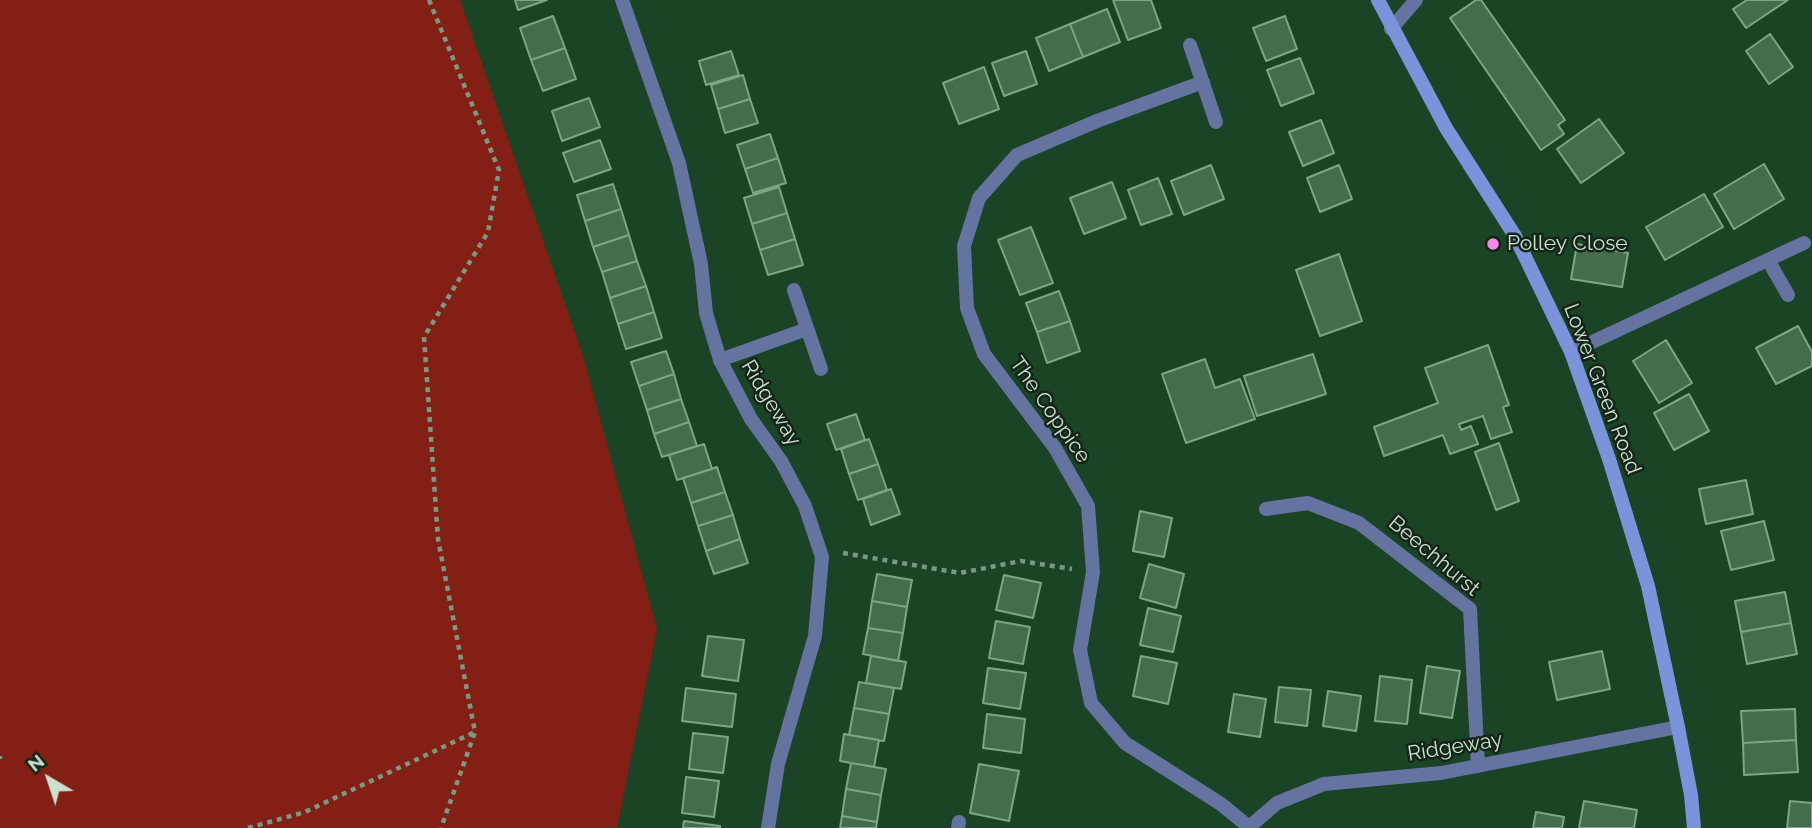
<!DOCTYPE html>
<style>
body{margin:0}
#map{position:relative;width:1812px;height:828px;overflow:hidden;background:#1b4326;font-family:Raleway,sans-serif}
canvas{display:block}
.north{position:absolute;left:14px;top:744px;width:70px;height:70px;-webkit-text-stroke:5px #142518;paint-order:stroke;rotate:321deg;font-size:19px;font-weight:700;line-height:28px;text-align:center;color:#cbe1cf}
.north::after{content:'';display:block;margin:auto;width:24px;height:32px;background:#cbe1cf;clip-path:polygon(50% 0,100% 100%,50% 72%,0 100%)}
</style>
<div id="map">
<canvas width="1812" height="828"></canvas>
<div class="north">N</div>
</div>
<script>
const c = document.querySelector('canvas').getContext('2d');
c.lineJoin = 'round';
function fillPath(path, color) {
  c.fillStyle = color;
  c.fill(path, 'evenodd');
}
function toPath(rows) {
  const path = new Path2D();
  for (const r of rows) {
    path.moveTo(r[0], r[1]);
    for (let i = 2; i < r.length; i += 2) path.lineTo(r[i], r[i + 1]);
  }
  return path;
}
function stroke(path, color, width, dash) {
  c.strokeStyle = color;
  c.lineWidth = width;
  c.lineCap = dash ? 'butt' : 'round';
  c.setLineDash(dash || []);
  c.stroke(path);
}
function label(font, color, halo, rows, align = 'center') {
  c.font = font + ' Raleway,sans-serif';
  c.lineWidth = 5;
  c.setLineDash([]);
  c.textBaseline = 'middle';
  c.strokeStyle = halo;
  c.fillStyle = color;
  for (const [text, x, y, turn = 0] of rows) {
    c.save();
    c.translate(x, y);
    c.rotate((+turn || 0) * Math.PI / 180);
    c.textAlign = isNaN(turn) ? turn : align;
    if (halo) c.strokeText(text, 0, 0);
    c.fillText(text, 0, 0);
    c.restore();
  }
}
const green = toPath([
 [0,0,460,0,583,356,657,629,617,828,0,828]
]);
const building = toPath([
 [515,0,547,0,518,10,515,0],
 [1113,0,1151,0,1161,28,1128,40,1113,0],
 [1476,0,1481,0,1565,120,1558,125,1564,134,1541,150,1450,18,1476,0],
 [1747,0,1788,0,1746,28,1733,9,1747,0],
 [1107,9,1120,42,1083,57,1070,24,1107,9],
 [553,16,565,48,531,60,520,28,553,16],
 [1285,16,1297,49,1266,61,1253,28,1285,16],
 [1070,24,1083,57,1049,71,1036,38,1070,24],
 [1770,34,1793,67,1769,84,1746,51,1770,34],
 [565,48,576,79,543,91,531,60,565,48],
 [731,51,739,75,706,85,699,61,731,51],
 [1026,51,1037,84,1004,96,992,63,1026,51],
 [1300,58,1314,93,1281,106,1267,70,1300,58],
 [984,67,999,109,959,124,943,83,984,67],
 [743,75,750,99,718,109,711,85,743,75],
 [589,98,600,127,562,141,552,111,589,98],
 [750,99,758,123,725,133,718,109,750,99],
 [1599,119,1624,153,1581,183,1557,149,1599,119],
 [1321,120,1334,153,1303,166,1289,132,1321,120],
 [770,134,778,158,745,169,737,145,770,134],
 [600,140,611,169,574,182,563,153,600,140],
 [778,158,786,183,753,193,745,169,778,158],
 [1764,164,1784,199,1734,229,1714,194,1764,164],
 [1211,165,1224,199,1184,215,1171,181,1211,165],
 [1339,165,1352,199,1320,212,1307,178,1339,165],
 [1158,178,1172,214,1141,225,1128,190,1158,178],
 [1112,182,1126,218,1084,234,1070,198,1112,182],
 [613,184,621,209,585,221,577,195,613,184],
 [779,187,787,213,752,224,744,198,779,187],
 [1704,194,1723,227,1665,260,1646,227,1704,194],
 [621,209,629,235,593,247,585,221,621,209],
 [787,213,795,239,760,250,752,224,787,213],
 [1031,227,1053,283,1020,295,998,240,1031,227],
 [629,235,637,261,602,272,593,247,629,235],
 [795,239,803,265,768,275,760,250,795,239],
 [1577,244,1628,253,1622,287,1571,279,1577,244],
 [1339,254,1362,321,1320,336,1296,270,1339,254],
 [637,261,646,286,610,298,602,272,637,261],
 [646,286,654,312,618,324,610,298,646,286],
 [1059,291,1070,321,1037,332,1026,303,1059,291],
 [654,312,662,338,626,349,618,324,654,312],
 [1070,321,1080,351,1047,363,1037,332,1070,321],
 [1798,326,1812,352,1812,366,1776,384,1756,348,1798,326],
 [1666,340,1692,383,1659,403,1633,361,1666,340],
 [1488,345,1509,405,1503,407,1512,432,1491,439,1483,416,1459,424,1461,430,1471,426,1478,444,1450,454,1443,435,1384,456,1374,427,1438,403,1425,368,1488,345],
 [666,351,674,374,639,386,631,362,666,351],
 [1313,354,1326,394,1257,416,1244,376,1313,354],
 [1205,359,1215,388,1240,379,1255,419,1186,443,1162,374,1205,359],
 [674,374,681,399,647,410,639,386,674,374],
 [1689,394,1709,431,1674,450,1654,413,1689,394],
 [681,399,689,422,654,434,647,410,681,399],
 [856,414,865,440,836,450,827,424,856,414],
 [689,422,697,446,662,457,654,434,689,422],
 [869,439,878,464,849,474,841,449,869,439],
 [1499,443,1519,501,1496,510,1475,452,1499,443],
 [704,444,712,469,677,480,669,455,704,444],
 [878,464,887,490,858,500,849,474,878,464],
 [717,467,725,492,691,503,683,478,717,467],
 [1746,480,1753,514,1706,524,1699,489,1746,480],
 [891,489,900,514,871,525,863,499,891,489],
 [725,492,733,515,698,526,691,503,725,492],
 [1140,511,1172,518,1164,557,1133,551,1140,511],
 [733,515,740,539,706,551,698,526,733,515],
 [1764,521,1774,560,1731,570,1721,531,1764,521],
 [740,539,748,563,714,574,706,551,740,539],
 [1149,564,1184,574,1176,608,1140,598,1149,564],
 [877,574,912,580,907,607,872,601,877,574],
 [1004,575,1041,583,1033,618,996,610,1004,575],
 [1785,592,1791,623,1741,632,1735,601,1785,592],
 [872,601,907,607,903,633,868,628,872,601],
 [1148,608,1181,616,1173,652,1140,645,1148,608],
 [996,621,1030,627,1023,664,989,658,996,621],
 [1791,623,1797,654,1747,664,1741,632,1791,623],
 [868,628,903,633,898,661,863,654,868,628],
 [708,636,744,640,738,681,702,676,708,636],
 [1602,651,1610,689,1557,700,1549,662,1602,651],
 [871,656,906,662,901,689,866,683,871,656],
 [1141,656,1177,663,1168,704,1133,696,1141,656],
 [1427,666,1460,671,1452,718,1420,713,1427,666],
 [988,668,1026,673,1020,709,983,703,988,668],
 [1380,676,1412,680,1407,724,1375,721,1380,676],
 [859,682,894,688,889,714,854,708,859,682],
 [1279,687,1311,690,1307,726,1275,722,1279,687],
 [686,688,736,694,732,727,682,721,686,688],
 [1328,691,1361,696,1356,731,1323,726,1328,691],
 [1234,694,1266,699,1260,737,1228,732,1234,694],
 [854,708,889,714,884,741,849,735,854,708],
 [1795,709,1796,740,1743,743,1741,711,1795,709],
 [987,714,1025,719,1021,753,983,748,987,714],
 [693,733,728,737,723,773,689,769,693,733],
 [844,734,879,740,874,767,840,761,844,734],
 [1796,740,1798,772,1744,775,1743,743,1796,740],
 [851,763,886,769,881,795,846,789,851,763],
 [979,764,1019,771,1009,821,970,813,979,764],
 [686,777,719,781,714,817,682,813,686,777],
 [846,789,881,795,877,822,842,816,846,789],
 [1584,801,1637,810,1634,828,1579,828,1584,801],
 [1790,801,1812,803,1812,828,1787,828,1790,801],
 [1536,812,1564,817,1562,828,1533,828,1536,812],
 [842,816,877,822,876,828,840,828,842,816],
 [684,821,720,826,720,828,683,828,684,821]
]);
const path = toPath([
 [429,0,499,170,488,232,424,337,438,539,475,732,441,828],
 [843,553,960,573,1021,561,1072,569],
 [0,756,0,759],
 [248,828,305,812,475,732]
]);
const lane = toPath([
 [794,290,821,369],
 [720,360,807,329],
 [958,828,959,822]
]);
const street = toPath([
 [622,0,679,163,701,264,706,313,720,360,751,419,781,461,805,506,822,557,815,636,778,764,768,828],
 [1391,29,1416,0],
 [1190,45,1216,122],
 [1203,82,1097,121,1017,155,979,198,964,246,967,308,984,354,1055,448,1088,506,1093,572,1080,650,1091,703,1125,743,1221,804,1249,827],
 [1768,260,1788,295],
 [1571,352,1804,243],
 [1266,509,1308,503,1359,523,1470,609,1478,766],
 [1248,828,1277,803,1324,784,1441,773,1678,727]
]);
const secondary = toPath([
 [1378,0,1446,128,1515,236,1571,352,1609,459,1648,586,1678,727,1691,795,1694,828]
]);
const markers = [
 [1493,244,7,"#f688ed"]
];
const poiNames = [
 ["Polley Close",1507,244]
];
const streetNames = [
 ["Lower Green Road",1602,389,69],
 ["Ridgeway",771,403,59],
 ["The Coppice",1050,410,55],
 ["Beechhurst",1434,556,40],
 ["Ridgeway",1455,747,-9]
];
fillPath(green, '#831f14');
fillPath(building, '#446c4d');
stroke(building, '#7ca784', 2);
stroke(path, '#7a9982', 4.5, [5, 5]);
stroke(lane, '#6573a1', 14);
stroke(street, '#6573a1', 14);
stroke(secondary, '#7c92db', 14);
for (const [x, y, r, color] of markers) {
  const dot = new Path2D();
  dot.arc(x, y, r, 0, 2 * Math.PI);
  c.fillStyle = color;
  c.fill(dot);
  stroke(dot, '#142518', 2.5);
}
label('21px', '#cbe1cf', '#142518', poiNames, 'left');
label('21px', '#cbe1cf', '#142518', streetNames);
</script>
